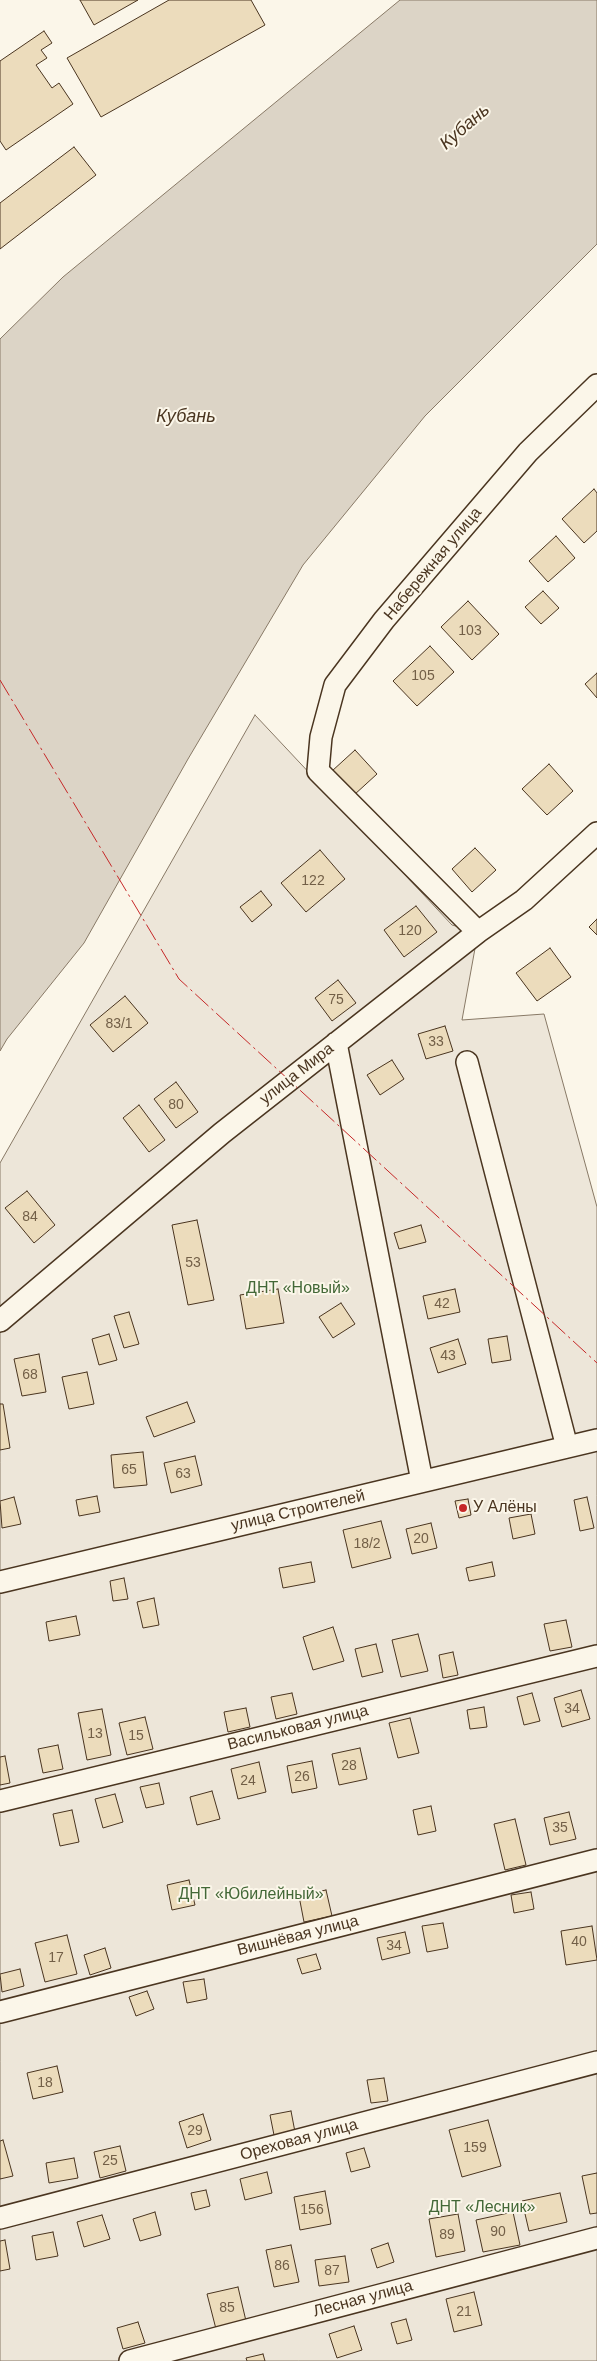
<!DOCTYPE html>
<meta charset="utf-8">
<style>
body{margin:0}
canvas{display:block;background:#fbf6e9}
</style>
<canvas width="597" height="2361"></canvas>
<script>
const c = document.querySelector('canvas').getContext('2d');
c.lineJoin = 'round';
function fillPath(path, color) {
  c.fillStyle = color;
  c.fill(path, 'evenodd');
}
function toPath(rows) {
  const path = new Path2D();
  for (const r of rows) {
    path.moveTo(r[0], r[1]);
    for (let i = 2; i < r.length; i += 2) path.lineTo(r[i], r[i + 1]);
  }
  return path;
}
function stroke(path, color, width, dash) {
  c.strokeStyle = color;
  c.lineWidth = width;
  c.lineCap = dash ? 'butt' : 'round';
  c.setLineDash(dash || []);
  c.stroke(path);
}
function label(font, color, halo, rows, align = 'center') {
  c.font = font + ' Arial,sans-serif';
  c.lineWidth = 4;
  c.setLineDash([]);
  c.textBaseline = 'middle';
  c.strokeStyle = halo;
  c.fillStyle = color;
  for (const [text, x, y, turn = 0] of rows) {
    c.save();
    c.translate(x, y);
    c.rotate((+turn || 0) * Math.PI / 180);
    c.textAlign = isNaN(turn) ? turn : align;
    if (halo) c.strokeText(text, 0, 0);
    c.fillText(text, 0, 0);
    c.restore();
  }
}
const green = toPath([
 [255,715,452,925,478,932,462,1020,544,1014,597,1207,597,2361,0,2361,0,1163,255,715]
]);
const water = toPath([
 [400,0,597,0,597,244,425,416,303,565,188,759,84,943,7,1039,0,1051,0,339,63,277,400,0]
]);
const building = toPath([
 [80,0,138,0,94,25,80,0],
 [169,0,251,0,265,25,101,117,67,58,169,0],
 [44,31,52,43,41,50,47,58,36,65,52,88,59,83,73,104,6,150,0,141,0,61,44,31],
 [74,147,96,175,0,249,0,203,74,147],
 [594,489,597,493,597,531,584,543,562,519,594,489],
 [556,536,575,558,548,582,529,561,556,536],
 [543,591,559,608,541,624,525,607,543,591],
 [468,601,499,634,472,660,441,627,468,601],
 [430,646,454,672,417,706,393,681,430,646],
 [597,673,597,698,585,684,597,673],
 [355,750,377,774,354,795,332,771,355,750],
 [549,764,573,791,547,815,522,789,549,764],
 [475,848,496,870,472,892,452,869,475,848],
 [320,850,345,879,306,912,281,883,320,850],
 [261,891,272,905,252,922,240,907,261,891],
 [416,906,437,932,404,957,384,930,416,906],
 [597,919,597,935,589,927,597,919],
 [550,948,571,977,537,1001,516,973,550,948],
 [338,980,356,1003,332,1021,315,998,338,980],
 [125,996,148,1023,113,1052,90,1025,125,996],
 [445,1026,453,1051,426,1059,418,1034,445,1026],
 [392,1060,404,1079,380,1095,367,1075,392,1060],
 [176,1082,198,1112,176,1128,154,1099,176,1082],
 [139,1105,165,1140,149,1152,123,1118,139,1105],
 [27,1191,55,1225,34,1243,5,1208,27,1191],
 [197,1220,214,1300,188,1305,172,1225,197,1220],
 [421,1225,426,1242,399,1249,394,1233,421,1225],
 [278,1289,284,1323,246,1329,240,1295,278,1289],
 [455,1289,460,1312,428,1319,423,1296,455,1289],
 [341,1303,355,1324,333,1338,319,1317,341,1303],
 [129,1312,139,1344,124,1348,114,1316,129,1312],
 [109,1334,117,1360,99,1365,92,1339,109,1334],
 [507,1336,511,1360,492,1363,488,1339,507,1336],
 [458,1339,466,1364,438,1373,430,1348,458,1339],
 [39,1354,46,1392,22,1396,14,1359,39,1354],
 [87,1372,94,1404,69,1409,62,1377,87,1372],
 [187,1402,195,1422,154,1437,146,1417,187,1402],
 [0,1404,3,1404,10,1448,0,1450,0,1404],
 [143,1452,147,1485,114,1488,111,1455,143,1452],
 [195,1456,202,1485,171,1493,164,1463,195,1456],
 [97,1496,100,1512,79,1516,76,1500,97,1496],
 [14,1497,21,1524,2,1528,0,1501,14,1497],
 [587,1497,594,1528,580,1531,574,1500,587,1497],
 [468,1499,471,1515,459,1518,455,1501,468,1499],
 [531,1514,535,1534,513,1539,509,1518,531,1514],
 [381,1521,391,1558,352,1568,343,1530,381,1521],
 [431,1523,437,1548,412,1554,406,1529,431,1523],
 [311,1562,315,1582,283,1588,279,1568,311,1562],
 [492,1562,495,1576,469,1581,466,1568,492,1562],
 [124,1578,128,1599,113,1601,110,1581,124,1578],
 [154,1598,159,1625,143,1628,137,1602,154,1598],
 [76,1616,80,1635,49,1641,46,1622,76,1616],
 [566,1620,572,1647,550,1651,544,1624,566,1620],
 [333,1627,344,1661,313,1670,303,1637,333,1627],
 [418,1634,428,1671,401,1677,392,1640,418,1634],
 [376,1644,383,1672,362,1677,355,1649,376,1644],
 [453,1652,458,1675,443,1678,439,1655,453,1652],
 [581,1690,590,1719,562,1727,554,1698,581,1690],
 [292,1693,297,1714,276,1719,271,1697,292,1693],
 [532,1693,540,1721,524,1725,517,1697,532,1693],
 [484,1707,487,1727,470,1729,467,1710,484,1707],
 [246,1708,250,1727,228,1732,224,1712,246,1708],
 [102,1709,111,1755,87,1760,78,1713,102,1709],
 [145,1717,153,1749,127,1755,119,1723,145,1717],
 [410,1718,419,1753,398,1758,389,1723,410,1718],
 [58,1745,63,1769,43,1773,38,1749,58,1745],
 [360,1748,367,1779,339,1785,332,1754,360,1748],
 [5,1756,10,1783,0,1785,0,1757,5,1756],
 [312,1761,317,1788,292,1793,287,1766,312,1761],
 [259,1762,266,1792,238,1799,231,1769,259,1762],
 [159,1783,164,1804,146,1808,140,1787,159,1783],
 [212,1791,220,1819,197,1825,190,1797,212,1791],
 [115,1794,123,1822,103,1828,95,1799,115,1794],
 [431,1806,436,1831,418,1835,413,1810,431,1806],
 [72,1810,79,1842,60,1846,53,1814,72,1810],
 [569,1812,576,1839,550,1845,544,1818,569,1812],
 [515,1819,526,1865,505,1870,494,1824,515,1819],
 [189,1880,195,1905,172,1910,167,1885,189,1880],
 [326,1890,332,1916,304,1922,299,1896,326,1890],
 [531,1892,534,1909,514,1913,511,1895,531,1892],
 [443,1923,448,1948,427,1952,422,1926,443,1923],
 [592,1926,597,1960,566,1965,561,1931,592,1926],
 [405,1932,410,1953,382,1960,377,1938,405,1932],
 [67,1935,77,1974,45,1982,35,1943,67,1935],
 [105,1948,111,1968,90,1975,84,1955,105,1948],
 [316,1954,321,1969,302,1974,297,1959,316,1954],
 [20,1969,24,1986,2,1992,0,1974,20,1969],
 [204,1979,207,1999,187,2003,183,1982,204,1979],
 [147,1991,154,2009,136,2016,129,1997,147,1991],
 [57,2066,63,2092,33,2099,27,2073,57,2066],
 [384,2078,388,2101,371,2103,367,2080,384,2078],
 [291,2111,295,2132,274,2135,270,2115,291,2111],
 [203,2114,211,2140,187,2148,179,2122,203,2114],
 [488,2120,501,2166,462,2177,449,2130,488,2120],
 [3,2140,13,2176,0,2179,0,2141,3,2140],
 [120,2146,126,2171,100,2178,94,2152,120,2146],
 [364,2148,370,2167,351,2172,346,2153,364,2148],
 [74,2158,78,2178,49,2183,46,2163,74,2158],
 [267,2172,272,2193,245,2200,240,2179,267,2172],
 [597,2173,597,2213,590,2214,582,2176,597,2173],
 [206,2190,210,2206,195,2210,191,2193,206,2190],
 [325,2191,331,2224,300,2230,294,2197,325,2191],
 [560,2193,567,2222,529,2231,522,2201,560,2193],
 [155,2212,161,2235,140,2241,133,2219,155,2212],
 [513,2212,520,2245,483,2252,476,2220,513,2212],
 [458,2214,465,2251,436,2257,429,2219,458,2214],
 [102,2215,110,2239,84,2247,77,2222,102,2215],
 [53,2232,58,2256,36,2260,32,2236,53,2232],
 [5,2240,10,2269,0,2271,0,2241,5,2240],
 [388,2243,394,2262,377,2268,371,2249,388,2243],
 [291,2245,299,2282,274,2287,266,2250,291,2245],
 [345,2256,349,2282,319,2286,315,2260,345,2256],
 [238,2287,246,2321,216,2329,207,2294,238,2287],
 [474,2292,482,2325,454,2332,446,2299,474,2292],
 [406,2319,412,2340,397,2344,391,2323,406,2319],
 [138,2322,145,2343,123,2349,117,2328,138,2322],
 [354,2326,362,2350,337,2358,329,2334,354,2326],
 [263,2354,265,2361,247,2361,246,2358,263,2354]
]);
const minor = toPath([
 [478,932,318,771,321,737,335,685,384,620,528,452,597,385],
 [336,1043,422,1481],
 [467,1062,567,1447],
 [0,1321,222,1133,478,932,524,900,597,833],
 [0,1582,597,1440],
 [0,1801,597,1656],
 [0,2012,597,1860],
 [0,2218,597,2062],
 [130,2361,597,2238]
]);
const power = toPath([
 [0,680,179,979,597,1363]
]);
const markers = [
 [463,1508,5,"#c62828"]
];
const numberNames = [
 ["103",470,631],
 ["105",423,676],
 ["122",313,881],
 ["120",410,931],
 ["75",336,1000],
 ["83/1",119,1024],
 ["33",436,1042],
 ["80",176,1105],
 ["84",30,1217],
 ["53",193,1263],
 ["42",442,1304],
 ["43",448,1356],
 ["68",30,1375],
 ["65",129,1470],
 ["63",183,1474],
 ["20",421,1539],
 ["18/2",367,1544],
 ["34",572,1709],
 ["13",95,1734],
 ["15",136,1736],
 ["28",349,1766],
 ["26",302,1777],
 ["24",248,1781],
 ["35",560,1828],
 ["40",579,1942],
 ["34",394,1946],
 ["17",56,1958],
 ["18",45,2083],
 ["29",195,2131],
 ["159",475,2148],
 ["25",110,2161],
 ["156",312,2210],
 ["90",498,2232],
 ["89",447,2235],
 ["86",282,2266],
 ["87",332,2271],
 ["85",227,2308],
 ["21",464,2312]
];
const streetNames = [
 ["Набережная улица",433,564,-50],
 ["улица Мира",297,1074,-38],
 ["улица Строителей",298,1511,-13],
 ["Васильковая улица",298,1728,-14],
 ["Вишнёвая улица",298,1936,-14],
 ["Ореховая улица",299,2140,-15],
 ["Лесная улица",363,2299,-15]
];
const parkNames = [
 ["ДНТ «Новый»",298,1289],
 ["ДНТ «Юбилейный»",251,1895],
 ["ДНТ «Лесник»",482,2208]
];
const poiNames = [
 ["У Алёны",473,1508]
];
const waterNames = [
 ["Кубань",465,127,-41],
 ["Кубань",186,417]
];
fillPath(green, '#ede6d9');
stroke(green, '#887966', 1);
fillPath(water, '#dcd4c6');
stroke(water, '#887966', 1);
fillPath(building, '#ecdcbc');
stroke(building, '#4a3520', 1);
stroke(minor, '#4a3520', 24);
stroke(minor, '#fbf6e9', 21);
stroke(power, '#c62828', 1, [18, 4, 2.5, 4]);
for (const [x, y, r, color] of markers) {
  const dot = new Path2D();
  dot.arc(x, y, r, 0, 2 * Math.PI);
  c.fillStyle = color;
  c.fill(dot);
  stroke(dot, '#fbf6e9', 2);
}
label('14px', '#725f47', null, numberNames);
label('16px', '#4a3520', '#fbf6e9', streetNames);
label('16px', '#436837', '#fbf6e9', parkNames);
label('16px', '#4a3520', '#fbf6e9', poiNames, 'left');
label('italic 18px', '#4a3520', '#fbf6e9', waterNames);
</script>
